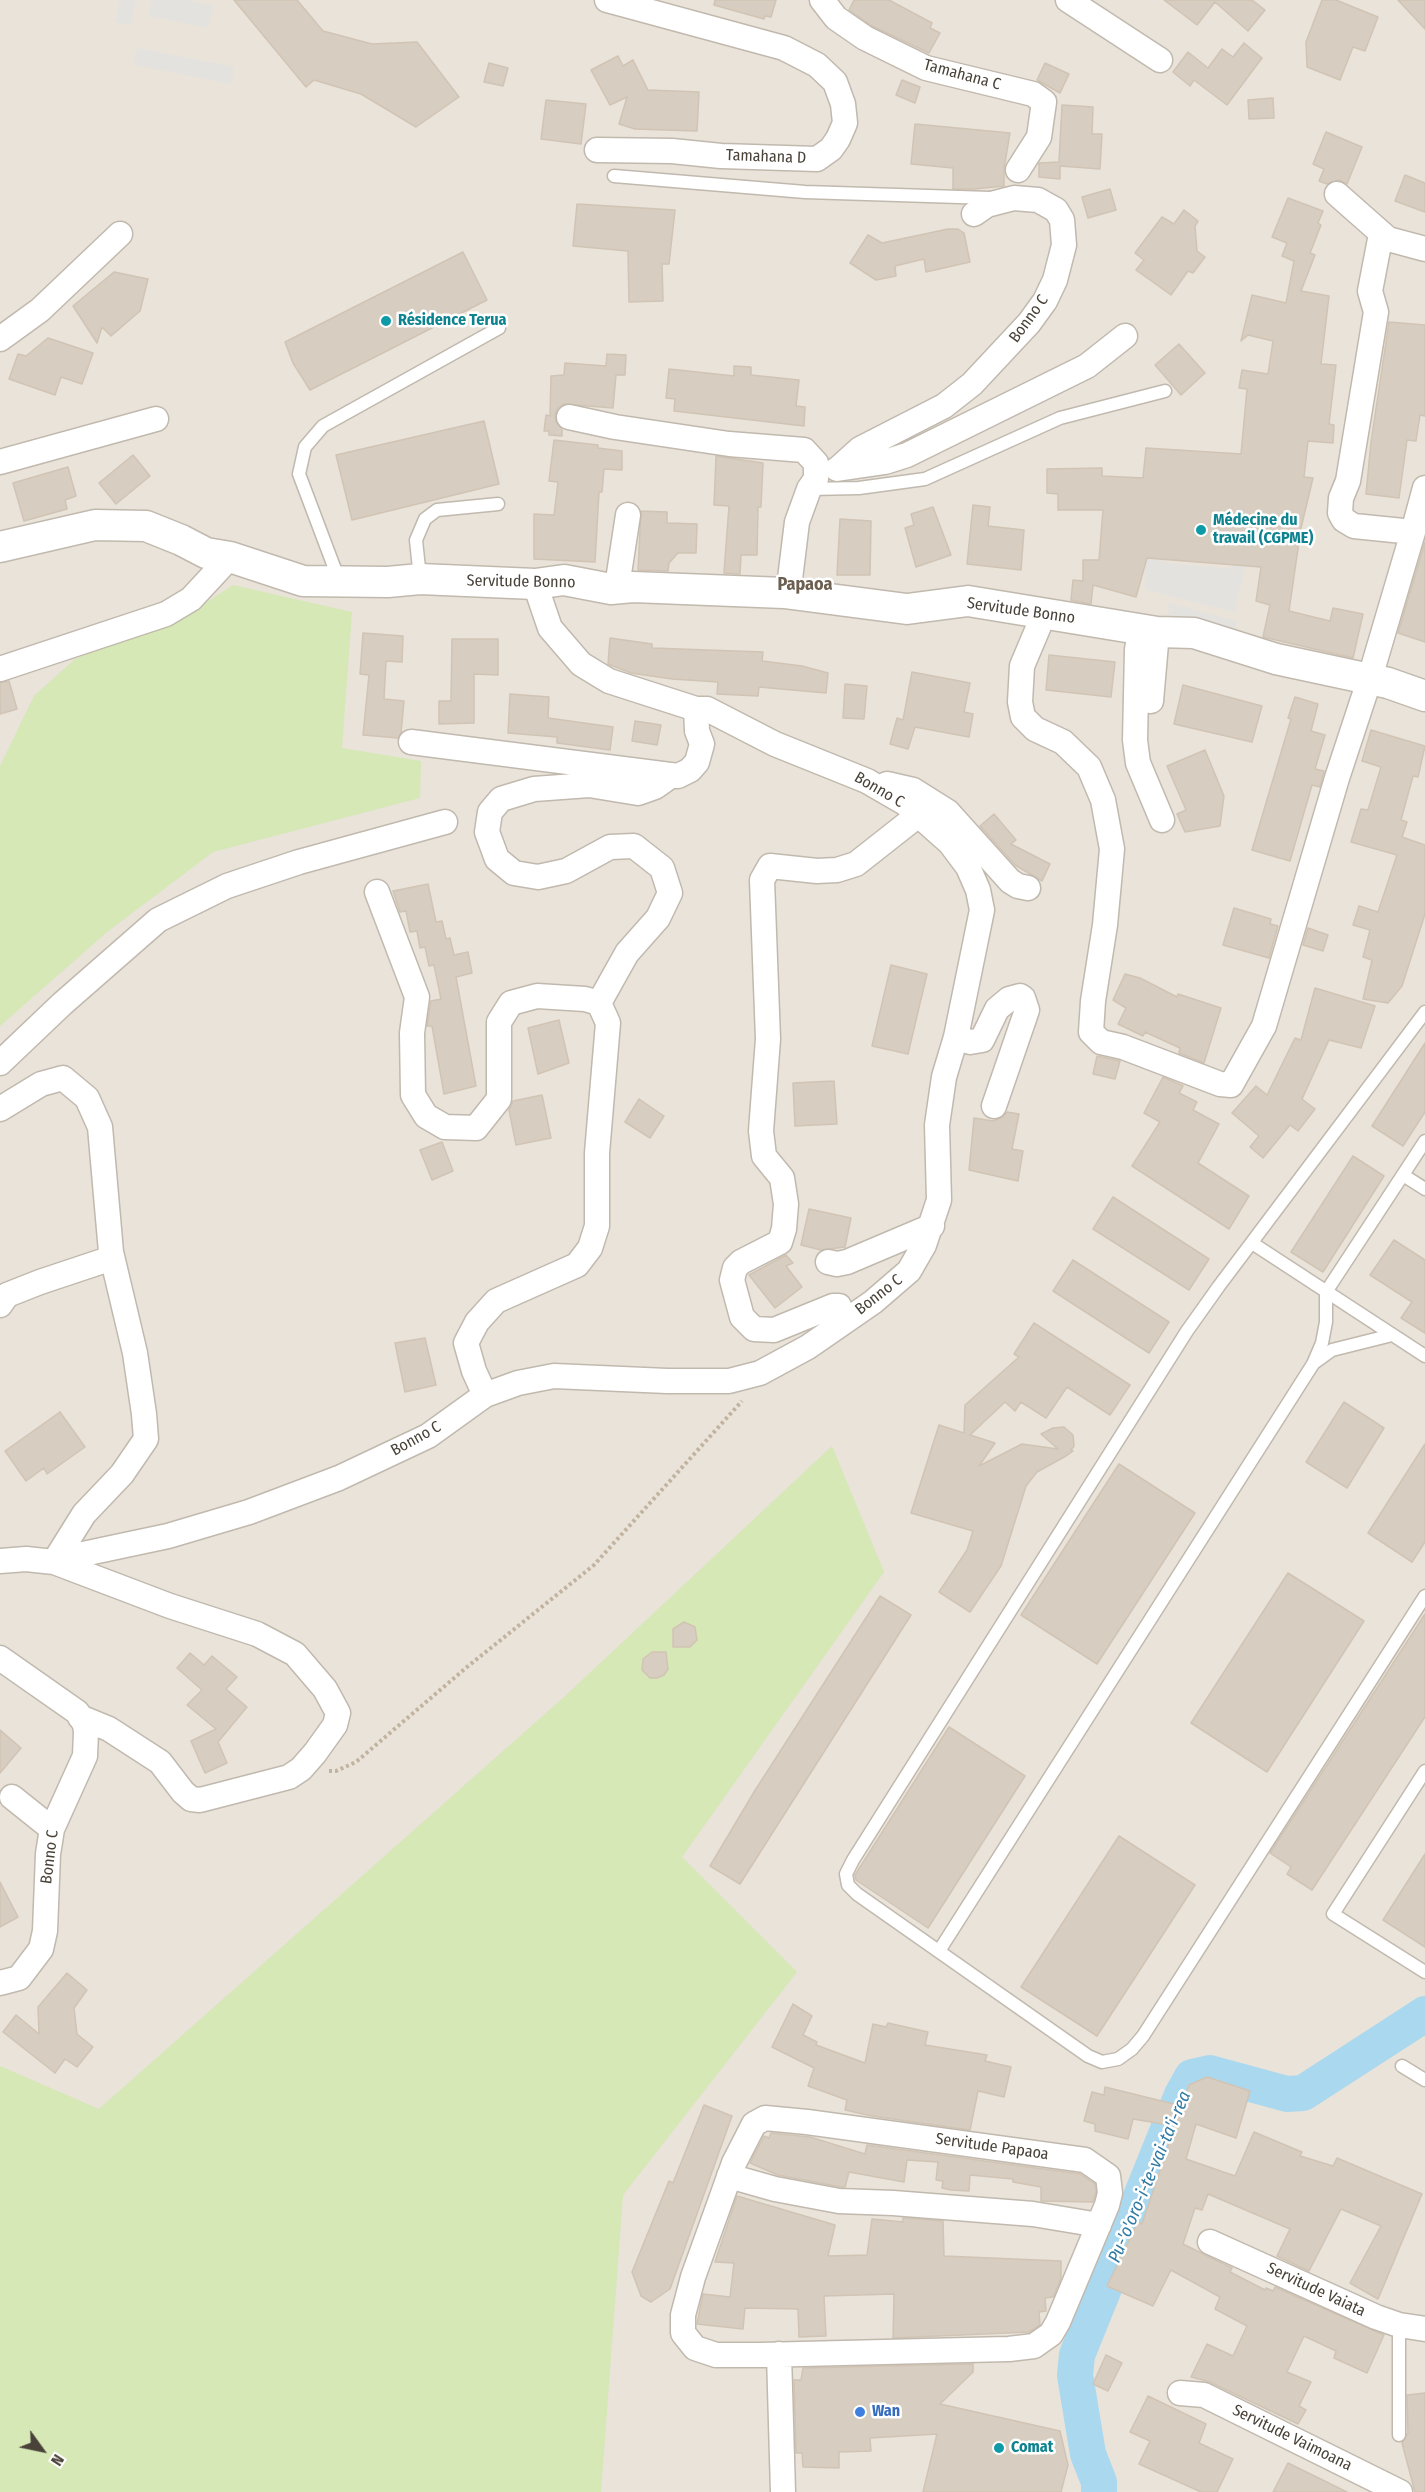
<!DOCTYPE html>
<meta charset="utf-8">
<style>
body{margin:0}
#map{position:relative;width:1425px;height:2492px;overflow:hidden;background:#f5f1eb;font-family:"Fira Sans Condensed",sans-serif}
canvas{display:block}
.north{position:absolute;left:12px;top:2420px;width:60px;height:60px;-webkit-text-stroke:4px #fff;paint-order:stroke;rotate:123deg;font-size:16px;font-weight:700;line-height:24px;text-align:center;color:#494239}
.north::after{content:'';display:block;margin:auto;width:21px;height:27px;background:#494239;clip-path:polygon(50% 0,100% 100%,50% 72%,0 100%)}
</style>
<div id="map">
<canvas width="1425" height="2492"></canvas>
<div class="north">N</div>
</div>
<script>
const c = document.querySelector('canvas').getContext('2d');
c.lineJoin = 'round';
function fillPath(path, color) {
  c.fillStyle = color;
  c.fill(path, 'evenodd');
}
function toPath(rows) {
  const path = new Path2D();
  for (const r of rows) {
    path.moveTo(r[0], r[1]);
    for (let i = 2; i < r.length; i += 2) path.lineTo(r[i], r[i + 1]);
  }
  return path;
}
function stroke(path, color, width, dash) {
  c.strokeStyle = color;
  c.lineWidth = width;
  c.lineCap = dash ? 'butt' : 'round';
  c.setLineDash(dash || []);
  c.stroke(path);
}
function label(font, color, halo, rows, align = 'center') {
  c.font = font + ' "Fira Sans Condensed",sans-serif';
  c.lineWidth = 5;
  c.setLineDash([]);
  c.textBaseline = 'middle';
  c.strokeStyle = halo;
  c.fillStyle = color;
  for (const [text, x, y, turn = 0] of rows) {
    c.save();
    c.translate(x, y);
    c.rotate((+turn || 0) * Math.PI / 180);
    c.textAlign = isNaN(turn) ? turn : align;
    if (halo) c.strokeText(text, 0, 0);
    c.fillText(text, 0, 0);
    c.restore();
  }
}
const residential = toPath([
 [0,0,1425,0,1425,2492,0,2492]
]);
const green = toPath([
 [233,585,352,612,342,748,421,761,420,798,213,852,107,932,0,1026,0,766,34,696,75,659,192,612],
 [832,1446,884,1572,682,1857,797,1972,623,2195,601,2492,0,2492,0,2066,99,2109,563,1698]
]);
const parking = toPath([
 [120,0,136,0,131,25,115,22],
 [152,0,186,0,213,6,208,28,149,16],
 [137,48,234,67,231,84,134,65],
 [1146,500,1169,502,1164,563,1232,569,1233,562,1246,564,1234,612,1146,590,1144,571],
 [1168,603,1235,621,1236,635,1169,619]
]);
const river = toPath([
 [1099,2492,1099,2482,1088,2454,1075,2375,1077,2355,1182,2095,1192,2077,1210,2073,1287,2094,1303,2093,1425,2014]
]);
const building = toPath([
 [234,0,297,0,323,31,372,44,417,42,459,97,416,127,361,94,314,80,306,87,234,0],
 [715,0,776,0,771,17,765,16,764,19,714,5,715,0],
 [854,0,889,0,932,23,930,28,940,33,929,53,872,26,849,10,854,0],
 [1164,0,1252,0,1265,10,1248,31,1215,2,1197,25,1164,0],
 [1322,0,1336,0,1378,17,1365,51,1353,47,1340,80,1307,67,1306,42,1322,0],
 [1398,0,1425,0,1425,29,1398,0],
 [1244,43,1262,58,1227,105,1194,80,1190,86,1173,72,1188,52,1208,68,1222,49,1233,57,1244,43],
 [618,56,623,66,633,60,648,90,699,92,697,131,635,129,619,124,627,97,610,105,591,70,618,56],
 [489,63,508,68,503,86,484,82,489,63],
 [1045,63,1069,74,1060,93,1037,80,1045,63],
 [902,80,920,87,915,103,896,95,902,80],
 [1273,98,1274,118,1249,119,1248,100,1273,98],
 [546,100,586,104,581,144,541,139,546,100],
 [1062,105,1093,107,1092,134,1102,134,1100,169,1060,166,1060,179,1039,177,1039,163,1059,162,1062,105],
 [915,124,1010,133,1004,169,1004,186,975,189,953,189,953,168,911,164,915,124],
 [1326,132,1362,147,1347,184,1339,180,1327,184,1319,181,1324,169,1313,164,1326,132],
 [1405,175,1425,183,1425,212,1395,201,1405,175],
 [1110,189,1116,210,1088,218,1082,197,1110,189],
 [1288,198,1323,211,1318,223,1321,225,1310,253,1315,255,1301,291,1329,296,1321,364,1336,365,1329,424,1334,425,1333,443,1308,441,1304,477,1313,478,1301,528,1289,611,1330,621,1333,608,1363,614,1353,658,1263,637,1270,605,1256,601,1261,567,1147,558,1136,597,1093,585,1091,604,1071,600,1073,580,1083,581,1083,560,1099,560,1103,510,1058,510,1058,494,1047,493,1047,469,1102,468,1102,476,1143,478,1146,448,1241,454,1247,389,1239,388,1242,370,1268,374,1273,341,1248,335,1241,341,1252,295,1286,303,1294,261,1282,256,1287,243,1272,237,1288,198],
 [577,204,675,210,669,264,662,264,663,301,629,302,628,251,573,246,577,204],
 [1184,210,1198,221,1195,226,1197,251,1205,257,1193,273,1188,271,1171,295,1136,270,1144,260,1135,253,1162,217,1174,224,1184,210],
 [948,229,958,229,964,233,970,262,926,272,924,259,895,266,896,276,876,280,850,263,868,235,882,243,948,229],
 [463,252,487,300,310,390,293,363,285,342,463,252],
 [114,272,148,279,140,311,111,336,102,327,97,343,73,306,114,272],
 [1389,322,1425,325,1425,416,1420,415,1416,441,1407,440,1399,498,1366,494,1371,442,1389,322],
 [48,338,93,353,82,384,61,377,55,395,9,379,18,354,26,356,48,338],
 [1179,344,1205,373,1181,395,1155,365,1179,344],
 [607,354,626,355,625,375,616,375,613,408,564,404,558,408,555,415,556,422,562,429,562,436,549,435,549,431,544,431,546,415,550,416,551,376,564,375,565,363,606,366,607,354],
 [734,366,751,367,751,375,799,380,796,406,805,407,804,426,674,411,675,399,666,398,669,369,734,376,734,366],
 [484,421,499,484,352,520,336,455,484,421],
 [554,440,598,445,598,448,622,451,622,470,604,469,602,492,599,492,595,562,534,559,534,514,554,515,558,482,549,481,554,440],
 [133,455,150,476,116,504,99,483,133,455],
 [716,456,763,463,761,507,758,507,757,555,741,555,740,574,724,573,729,506,714,505,716,456],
 [68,467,76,496,65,500,67,509,24,521,13,483,68,467],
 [973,505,990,507,988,526,1024,530,1021,570,967,564,973,505],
 [933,507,951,555,916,567,905,528,914,525,911,514,933,507],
 [641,511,667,512,667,523,697,524,696,553,678,553,669,563,668,571,638,570,641,511],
 [840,519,871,521,870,575,837,575,840,519],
 [1425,542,1425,642,1398,633,1425,542],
 [363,633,403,636,402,662,386,661,384,699,404,701,401,733,398,738,363,735,369,675,360,674,363,633],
 [610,638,652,644,652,648,763,652,762,661,802,666,828,673,826,693,759,687,758,696,717,694,718,682,672,679,631,673,608,664,610,638],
 [452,639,498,639,498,675,474,674,474,723,439,724,439,701,451,701,452,639],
 [1049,655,1115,662,1111,697,1046,690,1049,655],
 [912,672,970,683,964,712,973,714,969,737,915,727,908,749,890,744,897,718,903,720,912,672],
 [9,681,17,709,0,714,0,683,9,681],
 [845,684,867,686,864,719,843,718,845,684],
 [1183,685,1262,706,1252,742,1174,724,1183,685],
 [510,694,549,697,548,718,613,727,610,750,557,743,557,737,508,733,510,694],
 [1295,697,1318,704,1311,731,1325,735,1315,769,1324,771,1320,787,1312,785,1290,861,1252,850,1291,719,1288,718,1295,697],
 [635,721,661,725,657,745,632,741,635,721],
 [1371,730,1425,746,1418,777,1413,776,1401,820,1407,822,1402,837,1425,845,1425,914,1402,986,1388,1003,1363,999,1372,960,1363,957,1370,930,1353,925,1359,906,1378,912,1397,855,1351,842,1361,809,1368,810,1381,767,1362,761,1371,730],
 [1205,750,1224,796,1220,826,1185,832,1177,814,1186,810,1167,766,1205,750],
 [994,814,1016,840,1011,844,1050,864,1042,881,1015,865,980,826,994,814],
 [428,884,436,922,442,921,446,939,450,938,454,955,468,952,472,973,456,977,476,1086,444,1094,432,1026,427,1026,431,1001,441,999,434,965,429,966,425,947,420,948,417,931,410,932,406,911,400,912,393,891,428,884],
 [1234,908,1271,919,1270,924,1278,926,1269,958,1223,945,1234,908],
 [1308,928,1328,935,1323,951,1303,945,1308,928],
 [891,965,927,974,908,1054,872,1046,891,965],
 [1125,974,1140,978,1177,997,1178,994,1221,1008,1204,1063,1179,1053,1180,1048,1145,1032,1143,1036,1118,1024,1126,1008,1113,1000,1125,974],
 [1315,988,1375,1006,1361,1048,1329,1040,1302,1099,1315,1109,1298,1131,1290,1125,1263,1158,1250,1147,1259,1136,1232,1113,1256,1086,1267,1095,1295,1038,1301,1040,1315,988],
 [559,1020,569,1063,538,1074,528,1028,559,1020],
 [1425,1043,1425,1112,1403,1146,1372,1126,1425,1043],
 [1097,1056,1120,1061,1115,1079,1093,1074,1097,1056],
 [1163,1077,1183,1086,1179,1093,1197,1102,1193,1110,1219,1124,1198,1163,1249,1196,1229,1229,1132,1166,1160,1122,1144,1113,1163,1077],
 [834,1081,837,1124,795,1126,793,1083,834,1081],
 [542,1095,551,1138,516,1145,509,1110,513,1101,542,1095],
 [639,1099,664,1116,650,1138,625,1122,639,1099],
 [1007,1112,1019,1114,1012,1149,1023,1151,1018,1181,969,1170,974,1118,993,1121,1003,1117,1007,1112],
 [442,1142,453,1171,432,1180,420,1150,442,1142],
 [1353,1156,1384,1176,1323,1272,1291,1252,1353,1156],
 [1113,1197,1209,1259,1189,1290,1093,1229,1113,1197],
 [809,1209,851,1218,845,1247,821,1250,801,1245,809,1209],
 [1394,1240,1425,1260,1425,1333,1401,1318,1412,1302,1370,1275,1394,1240],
 [786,1255,793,1263,786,1266,802,1287,775,1308,749,1275,786,1255],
 [1073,1260,1169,1322,1149,1353,1053,1291,1073,1260],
 [1034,1323,1130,1385,1110,1415,1067,1387,1046,1418,1021,1402,1015,1411,1005,1402,970,1435,995,1443,979,1466,1022,1444,1058,1449,1041,1434,1053,1428,1064,1427,1073,1435,1074,1446,1071,1450,1073,1451,1066,1456,1037,1472,1026,1486,1001,1566,970,1612,939,1592,967,1550,973,1531,911,1513,939,1425,964,1433,965,1405,1019,1357,1014,1354,1034,1323],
 [425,1338,436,1385,405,1392,395,1343,425,1338],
 [1344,1402,1384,1428,1347,1488,1306,1462,1344,1402],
 [60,1412,85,1447,47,1474,44,1468,26,1481,5,1451,60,1412],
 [1425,1444,1425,1542,1412,1562,1368,1533,1425,1444],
 [1119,1464,1195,1513,1097,1664,1021,1615,1119,1464],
 [1288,1573,1364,1621,1267,1772,1191,1723,1288,1573],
 [880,1596,911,1615,740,1884,710,1866,754,1792,880,1596],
 [1425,1614,1425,1717,1312,1890,1287,1874,1291,1867,1270,1853,1425,1614],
 [684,1622,695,1627,697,1640,690,1647,673,1647,673,1629,684,1622],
 [652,1652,666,1652,668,1669,664,1675,657,1678,650,1678,642,1670,643,1659,652,1652],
 [190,1653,204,1665,212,1656,237,1677,226,1689,247,1707,218,1742,227,1763,205,1773,191,1741,216,1729,187,1705,202,1690,177,1668,190,1653],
 [949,1727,1025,1776,928,1928,856,1880,855,1875,949,1727],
 [0,1730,21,1748,0,1773,0,1730],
 [1119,1836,1195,1885,1097,2036,1021,1987,1119,1836],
 [1425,1854,1425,1947,1383,1920,1425,1854],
 [0,1882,18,1917,0,1927,0,1882],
 [67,1973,87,1990,74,2008,77,2034,93,2047,77,2067,65,2059,55,2073,3,2032,16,2015,39,2034,38,2007,67,1973],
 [793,2004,812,2016,803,2035,817,2042,816,2045,865,2063,873,2024,886,2027,888,2023,928,2032,925,2045,987,2055,985,2061,1011,2067,1004,2097,978,2091,970,2130,872,2116,845,2110,847,2100,808,2086,814,2068,772,2047,793,2004],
 [1207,2077,1250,2091,1236,2138,1196,2124,1186,2159,1235,2176,1254,2132,1302,2152,1300,2156,1333,2166,1337,2158,1422,2194,1378,2299,1350,2283,1381,2226,1341,2209,1309,2271,1277,2256,1290,2229,1208,2194,1202,2210,1195,2208,1183,2244,1232,2268,1230,2272,1265,2290,1266,2288,1273,2291,1275,2287,1384,2335,1367,2373,1334,2358,1336,2351,1304,2336,1287,2372,1311,2382,1299,2406,1306,2410,1298,2424,1210,2382,1191,2377,1207,2344,1233,2356,1247,2326,1215,2309,1220,2297,1171,2270,1153,2306,1107,2286,1138,2222,1142,2224,1175,2126,1133,2119,1128,2139,1095,2131,1095,2124,1084,2121,1092,2092,1104,2095,1105,2087,1182,2106,1189,2085,1207,2077],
 [704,2105,732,2116,670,2289,651,2302,641,2296,632,2272,669,2181,673,2183,704,2105],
 [771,2133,810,2137,865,2154,867,2145,1080,2174,1095,2184,1096,2192,1093,2202,1041,2201,1041,2187,1013,2182,1013,2179,970,2175,969,2191,951,2190,942,2188,943,2181,936,2180,938,2162,907,2160,904,2182,849,2172,845,2187,841,2187,778,2175,750,2163,764,2136,769,2138,771,2133],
 [737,2196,835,2225,828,2256,867,2255,872,2219,903,2222,903,2218,906,2218,943,2221,944,2256,1061,2261,1061,2279,1053,2297,1045,2298,1046,2311,1039,2312,1040,2325,1029,2332,893,2338,894,2294,824,2296,826,2336,799,2337,798,2309,745,2308,743,2329,697,2324,703,2294,730,2297,734,2263,715,2262,737,2196],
 [1106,2355,1122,2363,1108,2391,1093,2384,1106,2355],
 [973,2364,973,2372,940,2404,1060,2431,1068,2465,1061,2492,923,2492,937,2434,870,2438,871,2451,839,2452,839,2468,803,2467,802,2453,796,2453,794,2380,801,2380,803,2368,973,2364],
 [1425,2393,1425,2492,1415,2492,1402,2443,1408,2433,1407,2395,1425,2393],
 [1148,2396,1206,2424,1199,2443,1233,2459,1217,2492,1201,2492,1139,2464,1150,2441,1130,2432,1148,2396],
 [1288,2463,1347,2492,1273,2492,1288,2463]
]);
const path = toPath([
 [329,1771,336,1771,356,1762,467,1667,594,1565,742,1401]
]);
const service = toPath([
 [614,176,805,192,990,198],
 [809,489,859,488,925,479,1060,418,1165,391],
 [420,578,416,540,425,519,437,510,498,504],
 [339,580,299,474,305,447,323,426,499,328],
 [1425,1012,1219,1286,1187,1331,853,1860,846,1874,848,1885,857,1894,1088,2056,1102,2062,1118,2059,1132,2049,1143,2036,1425,1596],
 [1403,1175,1425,1189],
 [1252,1243,1425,1356],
 [1314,1363,1332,1350,1392,1335],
 [1425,1771,1333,1914,1425,1972],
 [939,1951,1313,1364,1322,1343,1326,1322,1326,1292,1425,1141],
 [1402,2066,1425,2080],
 [1399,2325,1399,2435]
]);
const minor = toPath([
 [822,0,836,18,865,38,926,68,1033,94,1044,102,1039,137,1018,170],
 [1068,0,1160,60],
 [597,150,672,151,721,156,817,159,831,149,838,139,845,123,843,104,835,82,817,65,784,48,607,0],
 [1337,194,1388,239,1425,249],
 [1381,234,1370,291,1376,312,1348,481,1341,498,1340,513,1344,520,1354,526,1413,532,1425,488],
 [0,339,40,310,120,234],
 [569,417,615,427,729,444,804,450,816,463,816,479,809,489,797,522,790,579,784,593],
 [0,462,156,419],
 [840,467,860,449,944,406,972,384,1029,323,1045,301,1055,280,1064,245,1062,220,1056,210,1038,200,1014,198,987,205,974,214],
 [837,469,885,462,907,455,1087,366,1125,336],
 [611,589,618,580,628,515],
 [1044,614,1022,666,1020,702,1023,717,1035,729,1063,742,1089,767,1103,800,1112,849,1105,925,1093,1001,1091,1032,1101,1042,1123,1047,1220,1084,1231,1085,1264,1026,1337,778,1369,681,1413,532],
 [1140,629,1137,650,1135,740,1138,763,1162,820],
 [0,669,166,614,191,599,230,557],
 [1151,701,1157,632],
 [411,742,678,776,690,770,697,762,702,744,697,731,696,709],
 [887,784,913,790,948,812,1010,881,1018,886,1028,888],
 [377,892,417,997,412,1033,413,1095,426,1116,445,1127,476,1128,499,1099,499,1022,511,1003,537,996,585,999,599,1003,608,1023,597,1153,597,1226,590,1248,577,1265,496,1301,477,1322,466,1343,474,1371,485,1395],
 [599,1003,627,953,658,918,670,893,662,868,634,846,610,847,566,871,538,877,514,873,497,859,487,832,490,812,501,799,534,789,589,785,638,793,655,787,672,775],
 [956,1037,970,1042,982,1040,997,1009,1009,999,1020,996,1023,998,1027,1010,994,1106],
 [0,1063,62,1004,158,920,227,886,299,862,445,822],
 [0,1109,41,1084,63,1078,87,1098,100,1127,111,1252,135,1353,144,1414,146,1439,122,1474,84,1514,54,1562],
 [828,1262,837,1264,847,1262,932,1226],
 [0,1305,7,1295,40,1282,112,1258],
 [846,1320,839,1306,833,1306,774,1330,754,1329,742,1317,732,1280,735,1268,741,1262,780,1242,784,1229,786,1204,782,1178,764,1156,761,1131,768,1039,762,880,770,866,817,871,837,870,856,864,917,816],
 [55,1560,168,1536,249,1512,339,1478,428,1436,485,1395,518,1383,554,1376,667,1381,729,1381,760,1373,808,1347,873,1302,909,1271,924,1245,939,1200,937,1125,944,1077,956,1037,982,910,978,890,968,867,950,843,905,803,867,781,775,744,707,709,696,709,609,681,581,664,550,628,535,584],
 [0,1561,26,1559,54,1562,170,1606,257,1634,295,1654,325,1689,338,1713,335,1725,315,1753,301,1769,289,1777,200,1800,191,1799,183,1792,160,1762,109,1729,80,1717],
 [0,1658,77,1712,85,1724,86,1732,85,1756,52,1829,48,1854,45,1931,41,1949,19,1978,0,1983],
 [12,1797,52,1829],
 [765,2118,807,2122,1085,2160,1108,2176,1110,2193,1107,2205,1058,2322,1051,2334,1034,2346,1009,2349,760,2355,716,2355,695,2348,683,2333,683,2315,693,2277,734,2163,754,2124,765,2118],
 [729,2176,775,2189,839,2201,893,2203,1033,2214,1099,2225],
 [1210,2242,1376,2317,1399,2325,1425,2329],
 [779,2354,783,2492],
 [1180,2393,1204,2395,1400,2492]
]);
const tertiary = toPath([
 [0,547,95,525,146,526,181,540,206,553,230,557,303,581,388,582,420,579,535,584,564,580,611,589,633,587,784,593,907,609,968,601,1157,632,1194,633,1276,659,1388,683,1425,696]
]);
const markers = [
 [386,321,6,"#0f9aa8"],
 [1201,530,6,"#0f9aa8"],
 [860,2412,6,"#3f7fe0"],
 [999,2448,6,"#0f9aa8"]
];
const streetNames = [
 ["Tamahana C",962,75,15],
 ["Tamahana D",766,157,2],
 ["Bonno C",1029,319,-54],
 ["Servitude Bonno",521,582,1],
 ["Servitude Bonno",1021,611,8],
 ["Bonno C",879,790,30],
 ["Bonno C",879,1295,-38],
 ["Bonno C",416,1439,-29],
 ["Bonno C",50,1857,-83],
 ["Servitude Papaoa",992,2147,8],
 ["Servitude Vaiata",1316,2290,25],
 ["Servitude Vaimoana",1292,2438,26]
];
const cultureNames = [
 ["Résidence Terua",398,321],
 ["Médecine du",1213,521],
 ["travail (CGPME)",1213,539],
 ["Comat",1011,2448]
];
const shopNames = [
 ["Wan",872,2412]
];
const neighbourhoodNames = [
 ["Papaoa",805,585]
];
const waterNames = [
 ["Pu-'o'oro-i-te-vai-ta'i-rea",1150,2177,-67]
];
fillPath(residential, '#e9e3d9');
fillPath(green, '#d5e8b5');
fillPath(parking, '#e4e2df');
stroke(river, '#aad8ef', 36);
fillPath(building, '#d7cdc1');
stroke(building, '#d1c4b4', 1.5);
stroke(service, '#c1b9ae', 15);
stroke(minor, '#c1b9ae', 27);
stroke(tertiary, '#c1b9ae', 33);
stroke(path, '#c2b39f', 4, [3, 3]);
stroke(service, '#fff', 12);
stroke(minor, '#fff', 24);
stroke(tertiary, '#fff', 30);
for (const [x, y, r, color] of markers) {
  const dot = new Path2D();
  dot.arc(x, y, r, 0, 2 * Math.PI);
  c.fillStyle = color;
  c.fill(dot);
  stroke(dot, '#fff', 2);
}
label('16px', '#494239', '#fff', streetNames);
label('bold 16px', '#0d838f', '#fff', cultureNames, 'left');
label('bold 16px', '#366cbe', '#fff', shopNames, 'left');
label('bold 18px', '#6c5f50', '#fff', neighbourhoodNames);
label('italic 18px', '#307aa4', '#fff', waterNames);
</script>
